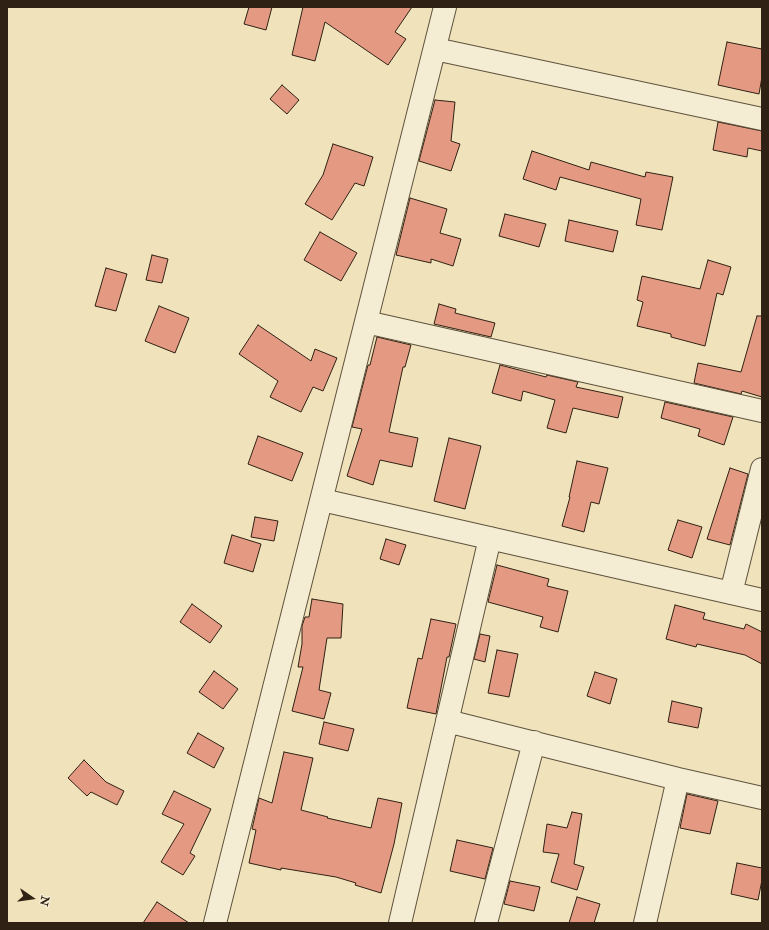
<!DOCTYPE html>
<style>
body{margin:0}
#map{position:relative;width:769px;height:930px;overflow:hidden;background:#f0e3bb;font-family:"IM FELL Double Pica",serif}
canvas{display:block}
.frame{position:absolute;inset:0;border:8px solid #2f2113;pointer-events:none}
.north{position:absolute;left:12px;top:878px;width:40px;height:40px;-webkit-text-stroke:3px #f5edd3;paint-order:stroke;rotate:103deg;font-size:11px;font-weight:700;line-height:16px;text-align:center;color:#2f2113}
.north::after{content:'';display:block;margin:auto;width:14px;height:18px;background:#2f2113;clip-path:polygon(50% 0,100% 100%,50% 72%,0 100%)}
</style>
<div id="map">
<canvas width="769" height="930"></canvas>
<div class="frame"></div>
<div class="north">N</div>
</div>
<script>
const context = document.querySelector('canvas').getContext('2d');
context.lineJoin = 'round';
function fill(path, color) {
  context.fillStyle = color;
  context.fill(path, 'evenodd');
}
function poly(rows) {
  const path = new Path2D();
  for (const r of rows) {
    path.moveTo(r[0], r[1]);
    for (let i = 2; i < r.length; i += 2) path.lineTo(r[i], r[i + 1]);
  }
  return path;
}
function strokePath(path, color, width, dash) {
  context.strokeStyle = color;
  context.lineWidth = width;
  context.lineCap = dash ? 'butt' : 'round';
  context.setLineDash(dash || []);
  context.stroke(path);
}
const building = poly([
 [249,7,272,7,266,30,244,24,249,7],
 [303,7,412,7,395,32,406,39,388,65,325,22,315,61,292,55,303,7],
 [727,42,762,49,762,77,759,94,718,85,727,42],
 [282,85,299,100,287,114,270,99,282,85],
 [435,100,455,102,451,141,460,144,451,171,419,161,435,100],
 [718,122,762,131,762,151,748,148,747,157,713,150,718,122],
 [333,144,373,157,364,186,355,183,332,220,305,204,323,175,333,144],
 [532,151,589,170,591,162,645,177,646,172,673,177,662,230,636,225,641,199,560,177,556,190,523,179,532,151],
 [410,198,447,209,440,233,461,239,453,266,431,259,431,263,396,255,410,198],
 [505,214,546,224,539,247,499,236,505,214],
 [569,220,618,231,613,252,565,241,569,220],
 [320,232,357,253,341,281,304,260,320,232],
 [152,255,168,259,162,283,146,280,152,255],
 [708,260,731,267,723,295,717,293,705,346,671,337,671,334,637,326,643,302,637,300,642,276,700,289,708,260],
 [106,268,127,274,116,311,95,306,106,268],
 [439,304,456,309,455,313,495,323,491,337,434,324,439,304],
 [159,306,189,318,175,353,145,341,159,306],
 [757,316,762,316,762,397,742,391,741,394,694,383,698,363,741,372,757,316],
 [258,325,311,361,315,349,337,358,323,391,313,387,301,412,270,397,278,381,239,354,258,325],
 [377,337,411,345,405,367,403,367,389,432,418,438,412,467,380,460,373,485,347,476,362,429,352,427,368,365,370,365,377,337],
 [500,365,546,377,547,375,578,382,576,387,623,397,618,418,573,408,566,433,547,428,555,400,523,391,521,401,492,393,500,365],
 [665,402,733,417,724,445,698,436,700,429,661,418,665,402],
 [258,436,303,453,292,481,248,464,258,436],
 [449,438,481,446,465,509,434,501,449,438],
 [577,461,608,468,599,504,591,502,584,532,562,526,570,497,569,497,577,461],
 [730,468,748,474,730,545,707,539,730,468],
 [255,517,278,521,274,541,251,537,255,517],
 [678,520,702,527,692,558,668,550,678,520],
 [232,535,261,544,253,572,224,563,232,535],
 [386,539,406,545,399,565,380,559,386,539],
 [497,565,549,579,547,586,568,591,558,632,540,627,543,617,488,602,497,565],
 [312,599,343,604,341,638,327,638,319,690,331,693,324,719,292,711,303,667,298,667,302,644,302,626,305,617,309,617,312,599],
 [192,604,222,626,210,643,180,622,192,604],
 [675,605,705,613,703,619,744,629,746,624,762,632,762,664,745,655,697,644,696,647,666,639,675,605],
 [431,619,456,624,449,657,447,657,436,714,407,708,418,658,422,659,431,619],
 [480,634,490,636,485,662,474,659,480,634],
 [497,650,518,654,509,697,488,693,497,650],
 [214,671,238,689,223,709,199,692,214,671],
 [595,672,617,679,610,704,587,696,595,672],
 [672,701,702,708,698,728,668,722,672,701],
 [324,722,354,729,348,751,319,744,324,722],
 [198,733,224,748,214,768,187,753,198,733],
 [284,752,313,758,301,810,328,817,327,818,371,828,378,798,402,803,394,844,381,893,355,885,356,883,336,877,281,868,281,870,249,863,256,830,252,829,259,798,272,803,284,752],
 [84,760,106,782,124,791,117,805,91,792,87,796,68,778,84,760],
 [174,791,211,809,190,853,195,856,183,875,161,862,184,824,162,814,174,791],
 [687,794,718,801,710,834,680,828,687,794],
 [572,812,582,814,574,864,584,867,577,890,551,882,559,854,543,852,547,824,567,828,572,812],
 [457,840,493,848,485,879,450,871,457,840],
 [737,863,762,868,762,880,758,900,731,894,737,863],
 [510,881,540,887,534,911,504,904,510,881],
 [577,897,600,904,594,923,569,923,577,897],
 [157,902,189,923,143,923,157,902]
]);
fill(building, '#e39982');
strokePath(building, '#2f2113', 1);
const minor = poly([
 [435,49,762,119],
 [366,322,762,411],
 [322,500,762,600],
 [731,593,762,469],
 [447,721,678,779,762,798],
 [215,923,445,7],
 [400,923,490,538],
 [486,923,534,742],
 [645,923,678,779]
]);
strokePath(minor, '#5f523d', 24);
strokePath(minor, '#f5edd3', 22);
</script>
